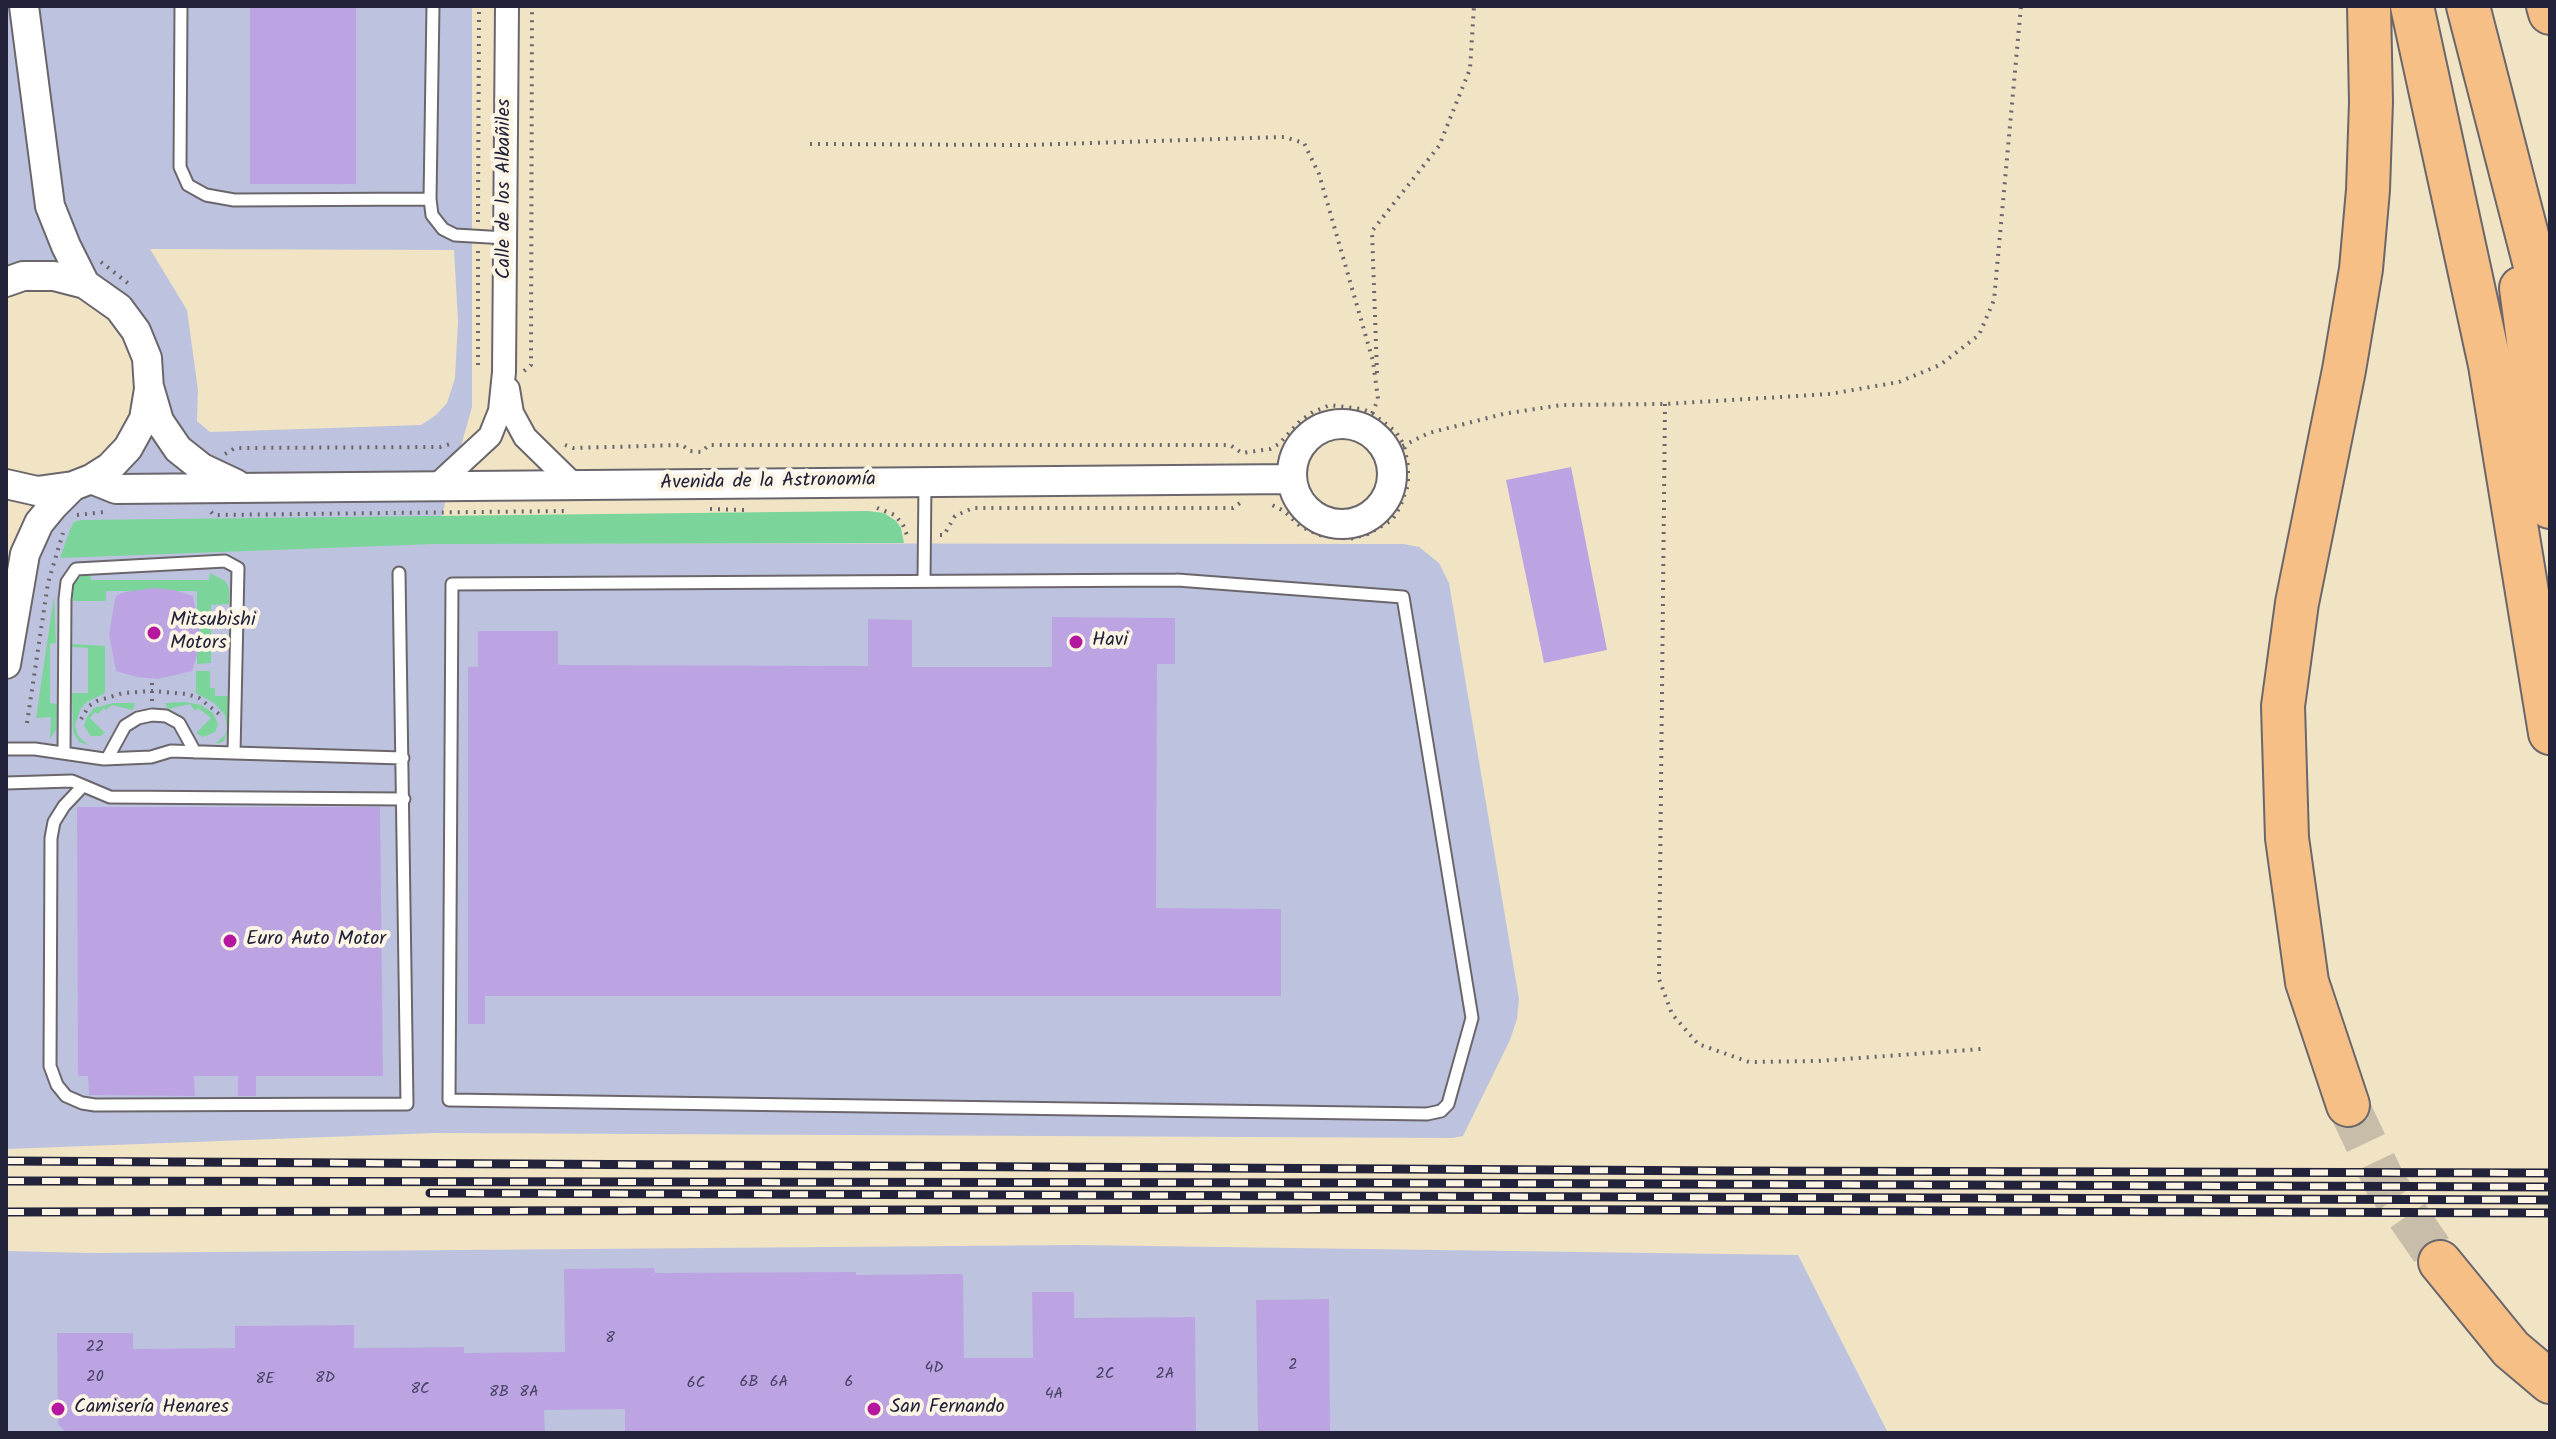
<!DOCTYPE html>
<meta charset="utf-8">
<style>
body{margin:0}
#map{position:relative;width:2556px;height:1439px;overflow:hidden;background:#f0e4c5;font-family:Kalam,sans-serif}
canvas{display:block}
.frame{position:absolute;inset:0;border:8px solid #22223b;pointer-events:none}
</style>
<div id="map">
<canvas width="2556" height="1439"></canvas>
<div class="frame"></div>
</div>
<script>
const context = document.querySelector('canvas').getContext('2d');
context.lineJoin = 'round';
function fill(path, color) {
  context.fillStyle = color;
  context.fill(path, 'evenodd');
}
function poly(rows) {
  const path = new Path2D();
  for (const r of rows) {
    if (r.length === 3) {
      path.moveTo(r[0] + r[2], r[1]);
      path.arc(r[0], r[1], r[2], 0, 2 * Math.PI);
      continue;
    }
    path.moveTo(r[0], r[1]);
    for (let i = 2; i < r.length; i += 2) path.lineTo(r[i], r[i + 1]);
  }
  return path;
}
function strokePath(path, color, width, dash) {
  context.strokeStyle = color;
  context.lineWidth = width;
  context.lineCap = dash ? 'butt' : 'round';
  context.setLineDash(dash || []);
  context.stroke(path);
}
function label(font, color, halo, rows, align = 'center') {
  context.font = font + ' Kalam,sans-serif';
  context.lineWidth = 8;
  context.setLineDash([]);
  context.textBaseline = 'middle';
  context.strokeStyle = halo;
  context.fillStyle = color;
  for (const [text, x, y, turn = 0] of rows) {
    context.save();
    context.translate(x, y);
    context.rotate((+turn || 0) * Math.PI / 180);
    context.textAlign = isNaN(turn) ? turn : align;
    if (halo) context.strokeText(text, 0, 0);
    context.fillText(text, 0, 0);
    context.restore();
  }
}
fill(poly([
 [6,6,472,6,472,407,434,543,1367,544,1404,544,1419,547,1439,563,1449,583,1519,999,1517,1019,1510,1040,1463,1136,1452,1138,435,1133,6,1149,6,666,25,554,128,448,147,358,85,284,6,282],
 [150,249,454,250,458,321,455,378,447,403,436,415,421,425,210,432,197,421,198,390,187,310],
 [1077,1245,1798,1255,1888,1433,6,1433,6,1251,91,1253]
]), '#bdc3de');
fill(poly([
 [868,511,884,513,896,521,901,528,904,543,434,544,60,558,70,530,74,522,81,520],
 [90,573,91,580,209,580,210,573,225,581,229,588,229,604,211,605,211,663,197,664,197,591,106,591,106,601,73,601,73,585,77,578],
 [54,596,56,643,50,644,50,703,57,704,56,730,50,739,51,717,36,718],
 [72,644,105,646,105,693,87,702,81,708,75,725,78,736,88,745,79,742,73,732,72,693,88,693,88,648,72,647],
 [196,671,210,671,210,688,215,688,215,696,229,696,229,727,224,741,219,743,215,744,225,735,227,729,225,715,214,703,196,693],
 [185,702,201,705,213,713,218,724,215,732,203,737,196,733,211,718,198,708,195,711,190,704,168,709,165,703],
 [113,703,135,703,133,710,112,705,106,710,104,708,98,714,95,712,90,718,105,733,100,736,91,736,84,726,87,717,94,708]
]), '#7bd49a');
fill(poly([
 [250,6,356,6,356,184,250,184],
 [1571,467,1607,650,1544,663,1506,480],
 [154,588,174,590,193,596,200,633,198,652,192,671,158,679,137,677,116,671,109,634,115,599,117,595,125,592],
 [1052,617,1175,618,1175,664,1157,664,1156,908,1281,909,1281,996,485,996,485,1024,468,1024,468,667,478,667,478,631,558,631,558,665,868,666,868,619,912,620,912,667,1052,667],
 [77,807,380,807,383,1076,256,1076,256,1096,238,1096,238,1076,194,1076,195,1096,89,1095,88,1076,78,1076],
 [654,1268,655,1273,856,1272,856,1275,963,1274,964,1358,1033,1358,1032,1292,1074,1292,1074,1318,1195,1317,1196,1433,625,1433,625,1409,544,1410,545,1433,67,1433,58,1424,57,1333,133,1333,133,1349,235,1348,235,1326,354,1325,354,1348,464,1347,464,1353,565,1352,564,1269],
 [1329,1299,1330,1433,1258,1433,1256,1300]
]), '#bca4e3');
strokePath(poly([
 [2348,1105,2385,1183,2440,1262]
]), '#c7bda9', 42, [42, 21]);
const service = poly([
 [181,6,180,167,188,185,206,195,234,200,430,199],
 [433,6,430,199,432,215,443,229,455,235,506,238],
 [1177,580,1403,597,1472,1018,1448,1104,1441,1111,1427,1114,449,1100,452,584,1177,580],
 [924,581,925,482],
 [6,749,35,749,104,759,151,757,171,751,234,753,238,568,225,561,76,569,67,582,65,599,64,752],
 [234,753,403,758],
 [107,759,125,726,138,718,152,715,166,716,179,723,195,752],
 [6,783,72,781,110,797,404,799],
 [82,787,64,806,54,822,51,838,50,1066,57,1085,66,1096,82,1103,95,1105,407,1104,399,573]
]);
const minor = poly([
 [508,389,512,413,525,437,574,485],
 [436,486,490,436,500,411,504,372,507,6]
]);
const tertiary = poly([
 [24,6,50,206,66,246,85,284],
 [6,282,23,276,54,276,85,284,119,308,136,331,147,358,149,389,144,419,128,448,110,467,91,479,73,486,37,491,6,484],
 [150,390,159,421,178,449,202,468,236,484],
 [1342,474,50],
 [91,479,116,489,1292,479],
 [6,664,25,554,39,523,53,506,73,486]
]);
const motorway = poly([
 [2412,6,2490,365,2550,733],
 [2468,6,2550,324],
 [2548,6,2550,13],
 [2521,288,2550,507],
 [2348,1105,2307,982,2287,838,2283,706,2297,603,2344,370,2361,269,2368,190,2371,102,2369,6],
 [2440,1262,2511,1349,2550,1382]
]);
strokePath(service, '#6a666b', 15);
strokePath(minor, '#6a666b', 26);
strokePath(tertiary, '#6a666b', 32);
strokePath(motorway, '#6a666b', 46);
strokePath(poly([
 [810,144,1026,145,1284,137,1304,143,1319,174,1373,361,1378,399,1366,429],
 [478,222,479,6],
 [478,251,478,365,483,367],
 [101,262,129,284],
 [524,371,531,365,532,6],
 [1377,373,1372,231,1439,146,1470,69,1474,6],
 [1665,404,1659,979,1672,1014,1698,1044,1749,1062,1818,1061,1982,1049],
 [565,445,573,448,682,445,690,451,701,452,709,445,1230,445,1242,453,1270,449,1279,444,1300,421,1313,412,1330,405,1362,409,1372,413,1396,432,1404,445,1408,466,1408,485,1400,507,1392,520,1368,534,1350,539,1319,535,1300,526,1284,511,1272,505],
 [1388,453,1429,433,1503,414,1561,405,1665,404,1830,394,1899,382,1940,365,1979,335,1994,300,2021,6],
 [225,454,235,448,440,447,450,444],
 [877,508,895,515,903,525,907,535,911,535],
 [710,509,744,510],
 [211,512,214,515,566,511],
 [77,515,104,512],
 [940,535,944,535,955,516,973,508,1233,508,1240,503],
 [152,701,152,679],
 [81,719,89,706,97,701,123,693,152,691,187,694,199,698,219,714],
 [27,723,48,583,63,533]
]), '#6a666b', 4, [2, 6]);
strokePath(service, '#fff', 11);
strokePath(minor, '#fff', 22);
strokePath(tertiary, '#fff', 28);
strokePath(motorway, '#f5bf86', 42);
const rail = poly([
 [6,1161,1735,1171,2550,1173],
 [6,1181,1367,1183,2550,1187],
 [430,1193,2550,1200],
 [6,1212,1367,1209,2550,1213]
]);
strokePath(rail, '#22223b', 9);
strokePath(rail, '#fcf5e5', 6, [18]);
for (const [x, y, r, color] of [
 [154,633,8,"#b5179e"],
 [1076,642,8,"#b5179e"],
 [230,941,8,"#b5179e"],
 [58,1409,8,"#b5179e"],
 [874,1409,8,"#b5179e"]
]) {
  const dot = new Path2D();
  dot.arc(x, y, r, 0, 2 * Math.PI);
  context.fillStyle = color;
  context.fill(dot);
  strokePath(dot, '#fcf5e5', 3);
}
label('16px', '#484265', null, [
 ["8",610,1339],
 ["22",95,1348],
 ["2",1293,1366],
 ["4D",934,1369],
 ["2C",1105,1375],
 ["2A",1165,1375],
 ["20",95,1378],
 ["8D",325,1379],
 ["8E",265,1380],
 ["6B",749,1383],
 ["6A",779,1383],
 ["6",849,1383],
 ["6C",696,1384],
 ["8C",420,1390],
 ["8B",499,1393],
 ["8A",529,1393],
 ["4A",1054,1395]
]);
label('20px', '#22223b', '#fcf5e5', [
 ["Calle de los Albañiles",506,189,-90],
 ["Avenida de la Astronomía",768,483,-1]
]);
label('20px', '#22223b', '#fcf5e5', [
 ["Mitsubishi",170,622],
 ["Motors",170,645],
 ["Havi",1092,642],
 ["Euro Auto Motor",246,941],
 ["Camisería Henares",74,1409],
 ["San Fernando",890,1409]
], 'left');
</script>
